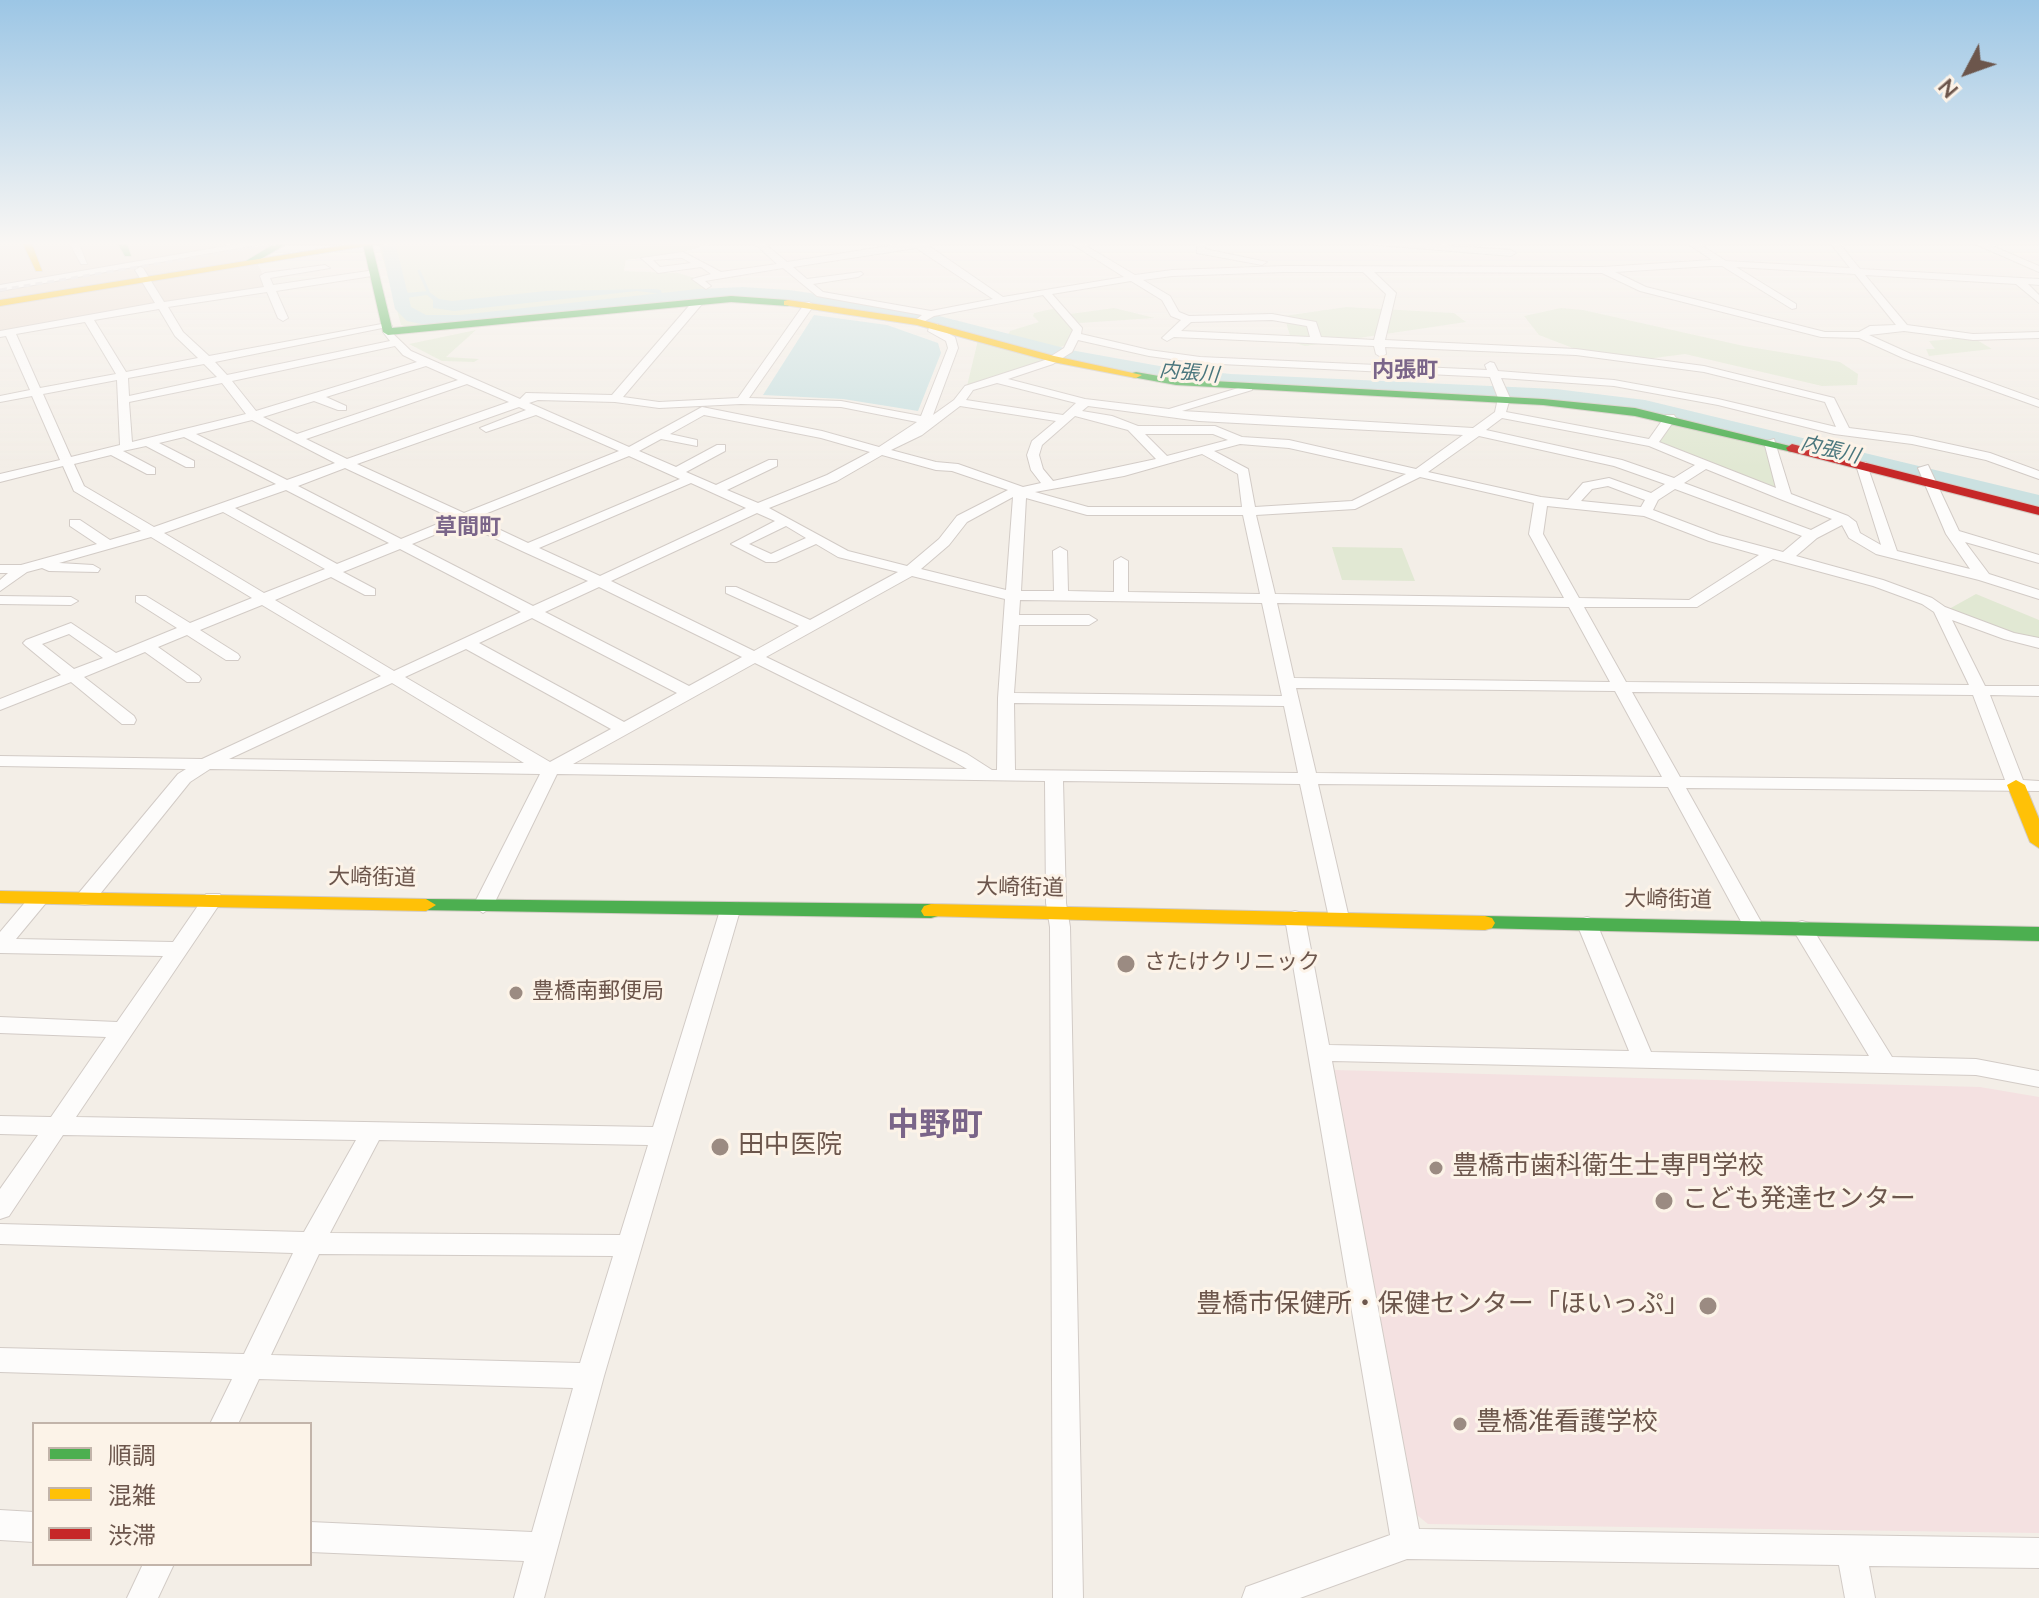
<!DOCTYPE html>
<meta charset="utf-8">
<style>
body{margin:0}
#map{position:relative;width:2039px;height:1598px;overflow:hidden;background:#f3eee7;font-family:"Nunito Sans","Noto Sans JP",sans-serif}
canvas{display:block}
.legend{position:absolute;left:32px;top:1422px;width:280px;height:144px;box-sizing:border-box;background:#fcf3e8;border:2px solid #c2b4aa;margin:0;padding:10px 14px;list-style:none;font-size:24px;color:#6c564c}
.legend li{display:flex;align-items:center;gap:16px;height:40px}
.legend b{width:40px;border:2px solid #c2b4aa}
.north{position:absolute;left:1927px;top:32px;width:80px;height:80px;-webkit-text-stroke:6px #fcf3e8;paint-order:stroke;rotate:229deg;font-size:22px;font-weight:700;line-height:32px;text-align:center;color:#6c564c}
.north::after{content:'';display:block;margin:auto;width:28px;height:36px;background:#6c564c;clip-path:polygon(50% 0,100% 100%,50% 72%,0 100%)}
</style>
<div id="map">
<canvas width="2039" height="1598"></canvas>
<ul class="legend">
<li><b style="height:10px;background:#4caf50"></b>順調</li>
<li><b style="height:10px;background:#ffc107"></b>混雑</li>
<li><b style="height:10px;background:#c62828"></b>渋滞</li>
</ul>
<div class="north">N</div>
</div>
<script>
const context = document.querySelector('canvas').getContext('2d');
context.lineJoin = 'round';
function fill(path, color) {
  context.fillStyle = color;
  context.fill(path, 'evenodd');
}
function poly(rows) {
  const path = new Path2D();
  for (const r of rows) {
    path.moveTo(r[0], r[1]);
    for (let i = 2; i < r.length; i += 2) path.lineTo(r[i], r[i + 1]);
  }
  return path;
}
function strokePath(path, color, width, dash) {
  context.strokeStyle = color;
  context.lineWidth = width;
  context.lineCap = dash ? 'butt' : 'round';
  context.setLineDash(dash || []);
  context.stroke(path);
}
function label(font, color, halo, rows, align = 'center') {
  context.font = font + ' "Nunito Sans","Noto Sans JP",sans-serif';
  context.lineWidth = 6;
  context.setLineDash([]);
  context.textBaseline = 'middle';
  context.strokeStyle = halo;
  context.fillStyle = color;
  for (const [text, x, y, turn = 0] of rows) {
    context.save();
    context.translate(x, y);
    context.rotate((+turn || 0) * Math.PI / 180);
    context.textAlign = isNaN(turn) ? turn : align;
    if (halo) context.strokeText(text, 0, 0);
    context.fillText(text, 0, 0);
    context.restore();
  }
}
fill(poly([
 [0,244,227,244,232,249,282,244,258,265,270,288,0,334]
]), '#ece0d5');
fill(poly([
 [1334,1070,1980,1087,2039,1097,2039,1533,1428,1524,1417,1515]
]), '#f4e1e1');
fill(poly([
 [710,244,673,255,626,260,624,271,678,273,695,278,709,291,647,300,647,304,406,327,401,325,379,245],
 [1346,307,1454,313,1466,322,1305,346,1292,342,1284,316],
 [1056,308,1074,331,1068,344,1056,349,1007,336,1010,331,1039,322,1033,316,1034,313],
 [1114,308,1155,318,1079,323,1070,314],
 [1561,308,1583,310,1744,346,1840,362,1858,374,1857,385,1822,386,1685,354,1624,362,1596,357,1539,335,1524,316],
 [476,330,446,357,479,359,474,362,442,361,409,344],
 [1950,337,1977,340,1992,349,1929,356,1926,349,1935,349,1929,341,1953,339],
 [978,340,1046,361,967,386],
 [1670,424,1763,443,1778,489,1659,444],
 [1332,547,1402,548,1415,581,1342,580],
 [1976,594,2039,620,2039,641,2011,635,1949,609]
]), '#e1e8d3');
fill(poly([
 [654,289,661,290,662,294,637,291,454,311,433,308,433,300,427,295,406,298,406,293,428,291,439,299,452,301,546,291],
 [814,315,887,325,938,343,941,353,918,411,843,399,763,395]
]), '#cbe1e1');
strokePath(poly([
 [419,271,428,291]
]), '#cbe1e1', 3);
fill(poly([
 [381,244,396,246,411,307,426,315,460,315,698,289,743,287,789,290,900,306,1076,351,1165,367,1231,374,1556,389,1645,400,2039,495,2039,509,1645,412,1556,401,1231,386,1165,379,1075,361,899,316,789,300,743,297,698,299,460,325,426,325,407,321,395,309,381,244]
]), '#cbe1e1');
const street = poly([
 [70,244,79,244,87,264,81,264,70,244],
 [238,244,261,244,0,291,0,285,238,244],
 [755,244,765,244,787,262,901,244,926,244,1003,297,1124,277,1072,244,1083,244,1135,275,1172,270,1284,266,1602,267,1712,260,1688,244,1699,244,1726,261,1850,268,1831,244,1840,244,1860,269,2039,279,2039,285,2028,284,2039,295,2039,303,2016,284,1865,275,1907,325,1973,334,2039,332,2039,338,1973,340,1904,331,1869,335,1911,354,2039,400,2039,407,1903,358,1859,338,1821,337,1640,291,1602,273,1374,272,1396,293,1385,340,1576,349,1704,366,1834,398,1849,428,1912,436,1990,453,2039,471,2039,479,1986,460,1912,444,1834,434,1718,405,1614,386,1501,378,1510,398,1506,412,1649,439,1666,415,1674,415,1676,418,1659,442,1776,488,1764,442,1774,439,1791,494,1848,516,1856,522,1860,533,1881,545,1856,465,1866,462,1897,551,1970,569,1946,534,1918,468,1928,465,1959,531,2039,555,2039,563,1965,542,1989,574,2039,590,2039,599,1979,580,1876,554,1849,538,1842,525,1817,538,1796,556,1883,580,1932,598,1945,607,2014,633,2039,638,2039,648,2004,639,1952,620,1985,686,2039,686,2039,696,1990,695,2023,780,2039,781,2039,791,1686,788,1764,927,1761,932,1754,934,1747,932,1744,927,1668,787,1318,784,1349,918,1346,923,1339,925,1332,923,1329,918,1300,784,1063,781,1066,903,1070,927,1083,1598,1053,1598,1050,927,1046,903,1045,781,557,774,493,906,483,913,473,906,540,774,210,769,190,782,92,904,85,905,78,904,75,899,78,894,178,774,186,769,0,766,0,756,202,759,381,676,262,605,200,630,238,654,240,657,238,660,226,660,187,635,158,647,199,676,201,679,199,682,187,682,145,652,84,677,134,716,136,720,134,724,122,724,71,682,0,710,0,699,61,675,26,646,23,643,26,640,71,623,116,653,177,628,136,602,136,596,146,596,190,623,252,598,151,537,59,563,93,565,100,569,98,572,49,571,42,568,27,572,0,591,0,580,8,573,0,573,0,565,21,565,97,544,70,526,70,520,80,520,110,540,141,531,74,491,63,466,0,482,0,474,60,460,32,396,0,402,0,396,30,390,6,336,0,337,0,331,155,303,135,270,140,267,143,268,164,302,264,287,260,276,265,273,325,265,330,268,270,278,273,285,375,270,378,271,378,275,276,291,288,318,283,321,278,318,267,292,168,307,183,332,209,356,387,323,392,326,215,362,227,375,390,341,383,332,388,329,411,351,520,399,526,393,612,395,694,300,702,300,702,304,623,397,659,402,738,398,805,303,809,302,814,305,749,398,841,401,921,416,948,348,946,341,928,331,930,324,938,324,938,328,955,337,958,348,933,415,954,400,965,386,1045,360,1064,348,1073,330,1043,295,934,316,918,325,913,322,922,315,817,296,783,268,705,281,711,286,706,289,692,279,711,274,701,267,658,273,641,258,683,252,721,272,777,264,755,244],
 [916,248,993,299,931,311,823,292,813,284,858,277,863,274,861,272,807,279,793,267,916,248],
 [682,258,691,263,660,267,653,260,682,258],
 [1711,266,1722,266,1792,309,1796,308,1796,304,1736,267,1855,274,1896,325,1870,326,1859,332,1825,332,1646,287,1615,272,1711,266],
 [1284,272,1363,272,1386,294,1374,340,1321,337,1316,322,1272,314,1189,316,1179,312,1170,296,1143,280,1172,276,1284,272],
 [1131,281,1162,300,1171,316,1181,320,1162,338,1167,341,1174,337,1374,346,1376,354,1381,357,1386,354,1385,347,1576,355,1704,372,1825,402,1836,427,1718,399,1614,380,1498,371,1494,363,1490,362,1485,365,1487,370,1200,357,1149,350,1081,334,1082,328,1052,294,1131,281],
 [159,309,175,336,198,358,126,372,94,320,159,309],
 [1272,320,1307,326,1310,337,1181,331,1191,322,1272,320],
 [85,322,116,374,40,388,16,334,85,322],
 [1078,340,1149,356,1200,363,1490,377,1498,398,1495,412,1473,428,1182,411,1252,390,1252,386,1248,385,1169,409,1085,399,1008,379,1053,364,1072,352,1078,340],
 [395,346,403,355,417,362,256,411,232,381,395,346],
 [204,364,217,377,129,396,128,378,204,364],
 [426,366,458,380,297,434,263,417,314,401,338,410,346,410,346,406,326,397,426,366],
 [117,380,120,445,71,457,43,394,117,380],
 [222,383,246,414,132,442,129,402,222,383],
 [997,383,1076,403,1063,415,966,400,973,390,997,383],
 [467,384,509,402,347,459,306,439,467,384],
 [538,400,615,402,659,408,741,404,841,407,917,422,879,447,822,431,702,407,629,447,529,403,538,400],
 [960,406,1056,421,1032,441,1027,455,1031,470,1041,483,1023,487,958,464,936,462,891,450,922,435,960,406],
 [1088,406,1199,421,1463,435,1416,469,1289,440,1242,437,1215,426,1138,426,1112,416,1082,411,1088,406],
 [519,407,526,410,480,428,486,432,536,415,619,451,464,513,357,464,519,407],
 [704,415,821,438,870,452,827,475,758,503,727,490,777,466,777,460,769,460,716,485,686,472,725,451,725,445,717,445,676,467,639,451,661,439,697,446,697,440,670,434,704,415],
 [1075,416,1128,430,1156,459,1053,481,1043,469,1039,455,1042,445,1075,416],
 [1502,418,1649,446,1695,465,1674,478,1622,460,1486,430,1502,418],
 [252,420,335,463,287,480,196,434,252,420],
 [1145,434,1213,434,1228,440,1167,456,1145,434],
 [1479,436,1614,466,1665,484,1651,493,1609,478,1583,483,1568,500,1541,497,1428,472,1479,436],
 [184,437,276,484,154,527,84,486,74,464,111,455,147,474,155,474,155,468,123,451,146,446,186,467,194,467,194,461,159,443,184,437],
 [1240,444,1289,448,1406,474,1352,501,1255,507,1248,469,1214,451,1240,444],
 [1202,454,1238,474,1242,507,1088,507,1035,492,1124,476,1202,454],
 [882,455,936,470,952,471,1008,490,957,516,939,539,907,566,848,551,769,508,837,481,882,455],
 [629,456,680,479,528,543,475,518,629,456],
 [345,468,452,518,401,539,298,486,345,468],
 [1706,469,1780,499,1832,519,1811,530,1684,483,1706,469],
 [1420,477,1534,503,1529,534,1564,598,1275,594,1256,515,1355,509,1420,477],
 [691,483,746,508,600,576,539,548,691,483],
 [1608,486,1645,500,1641,507,1581,501,1592,489,1608,486],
 [1675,489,1802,536,1783,552,1719,535,1653,510,1658,500,1675,489],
 [286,490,389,543,337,564,235,508,286,490],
 [1013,497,1006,590,921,569,949,545,967,522,1013,497],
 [1026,498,1087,515,1243,515,1260,594,1128,592,1128,561,1121,557,1114,561,1114,592,1068,591,1067,551,1060,547,1053,551,1054,591,1021,591,1026,498],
 [1547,506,1644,516,1709,541,1759,555,1689,600,1579,598,1543,534,1547,506],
 [223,512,325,569,264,593,164,533,223,512],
 [757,513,775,521,731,544,766,562,776,562,816,544,838,557,898,572,810,620,736,587,726,587,726,593,799,626,754,651,611,581,757,513],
 [463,523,522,551,588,581,533,606,412,544,463,523],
 [786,526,806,538,771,554,749,544,786,526],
 [400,549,521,612,394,671,275,600,331,577,365,595,375,595,375,589,343,572,400,549],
 [1773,559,1873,586,1922,604,1934,612,1969,685,1626,682,1584,607,1697,607,1773,559],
 [912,576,1005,599,998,698,997,770,992,770,967,754,766,657,912,576],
 [599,587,742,657,689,686,545,612,599,587],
 [1020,600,1262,603,1282,696,1014,693,1019,625,1089,625,1097,620,1089,615,1019,615,1020,600],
 [1277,603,1569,607,1610,682,1294,678,1277,603],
 [532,618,677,693,624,722,479,643,532,618],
 [69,634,103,658,74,669,42,644,69,634],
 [466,649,611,729,550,762,405,677,466,649],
 [755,663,955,762,967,769,573,764,755,663],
 [392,683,524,763,229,759,392,683],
 [1296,688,1615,691,1662,777,1316,773,1296,688],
 [1632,692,1973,695,2005,780,1680,777,1632,692],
 [1014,703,1284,706,1298,773,1015,770,1014,703],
 [1197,244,1206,244,1205,249,1267,262,1262,265,1197,253,1197,244],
 [1367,244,1421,244,1511,250,1516,253,1511,256,1367,244],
 [1975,244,1988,244,2039,266,2039,272,1975,244],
 [0,596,71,597,78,601,71,605,0,604,0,596],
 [40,892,50,898,16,939,173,942,206,894,220,894,223,899,76,1117,653,1127,721,907,724,902,738,902,741,907,604,1376,544,1598,514,1598,524,1561,310,1552,310,1522,532,1532,573,1388,259,1379,238,1424,210,1424,232,1379,0,1372,0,1348,244,1354,293,1253,0,1244,0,1224,304,1232,356,1140,63,1135,9,1216,0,1219,0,1189,38,1135,0,1134,0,1116,51,1117,106,1037,0,1033,0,1017,117,1022,163,956,0,953,0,932,33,893,40,892],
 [379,1140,648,1145,620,1235,330,1233,379,1140],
 [319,1254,613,1256,580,1363,271,1355,319,1254],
 [1295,911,1302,913,1305,918,1329,1045,1629,1051,1577,924,1580,919,1587,917,1594,919,1597,924,1651,1052,1869,1056,1792,928,1795,923,1802,921,1809,923,1892,1057,1976,1059,2039,1071,2039,1087,1976,1075,1332,1061,1419,1529,2039,1538,2039,1568,1869,1566,1875,1598,1845,1598,1839,1565,1407,1559,1300,1598,1242,1598,1246,1587,1390,1535,1285,918,1288,913,1295,911],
 [0,1510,34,1512,34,1542,0,1540,0,1510],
 [143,1564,174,1564,158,1598,127,1598,143,1564]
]);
const fast = poly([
 [118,244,127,244,131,256,125,256,118,244],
 [274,244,286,244,254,263,246,261,274,244],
 [363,244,372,245,392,328,731,296,788,300,793,303,788,306,731,302,388,335,383,332,363,244],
 [1136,372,1176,379,1543,399,1635,408,1798,448,1792,452,1635,416,1543,405,1176,385,1132,377,1132,373,1136,372],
 [426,899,931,904,938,906,941,911,938,916,931,918,419,910,416,905,419,900,426,899],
 [1485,916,2039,927,2039,941,1478,928,1475,923,1478,918,1485,916]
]);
const slow = poly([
 [23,244,32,244,42,271,36,271,23,244],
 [353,244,377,244,0,306,0,300,353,244],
 [788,300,918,319,1054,356,1142,375,1136,378,1053,362,917,325,784,305,784,301,788,300],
 [2016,780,2025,785,2039,819,2039,848,2030,842,2007,785,2016,780],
 [0,891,426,899,436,905,426,911,0,903,0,891],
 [931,904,1485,916,1492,918,1495,923,1492,928,1485,930,924,916,921,911,924,906,931,904]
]);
const jam = poly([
 [1792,444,2039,507,2039,515,1788,451,1786,448,1792,444]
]);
strokePath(street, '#d2cbc6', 2);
strokePath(fast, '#d2cbc4', 2);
strokePath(slow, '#d2cbc4', 2);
strokePath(jam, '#d2cbc4', 2);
fill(street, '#fdfcfb');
fill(fast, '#4caf50');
fill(slow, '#ffc107');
fill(jam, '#c62828');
strokePath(poly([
 [0,290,276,244]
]), '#e3e0e2', 3, [7, 5]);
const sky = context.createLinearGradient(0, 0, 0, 468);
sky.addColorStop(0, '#9cc6e5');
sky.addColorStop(0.52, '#faf7f4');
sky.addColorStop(1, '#faf7f400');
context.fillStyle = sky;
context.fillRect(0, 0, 2039, 468);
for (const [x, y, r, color] of [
 [1126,964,10,"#9b8b82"],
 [516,993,8,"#9b8b82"],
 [720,1147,10,"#9b8b82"],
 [1436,1168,8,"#9b8b82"],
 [1664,1201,10,"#9b8b82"],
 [1708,1306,10,"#9b8b82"],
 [1460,1424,8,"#9b8b82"]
]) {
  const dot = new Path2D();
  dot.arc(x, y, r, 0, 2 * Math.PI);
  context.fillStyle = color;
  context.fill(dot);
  strokePath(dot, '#fcf3e8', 3);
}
label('italic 20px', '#4a767d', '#fcf3e8', [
 ["内張川",1189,374,5],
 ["内張川",1830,451,14]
]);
label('bold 22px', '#7a6589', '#fcf3e8', [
 ["内張町",1405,372],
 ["草間町",468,529]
]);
label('22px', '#6c564c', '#fcf3e8', [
 ["大崎街道",372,879,1],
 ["大崎街道",1020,889,1],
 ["大崎街道",1668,901,1]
]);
label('22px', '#6c564c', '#fcf3e8', [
 ["さたけクリニック",1144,964],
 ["豊橋南郵便局",532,993]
], 'left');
label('26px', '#6c564c', '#fcf3e8', [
 ["田中医院",738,1147],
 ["豊橋市歯科衛生士専門学校",1452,1168],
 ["こども発達センター",1682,1201],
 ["豊橋市保健所・保健センター「ほいっぷ」",1690,1306,"right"],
 ["豊橋准看護学校",1476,1424]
], 'left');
label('bold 32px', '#7a6589', '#fcf3e8', [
 ["中野町",935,1127]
]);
</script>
